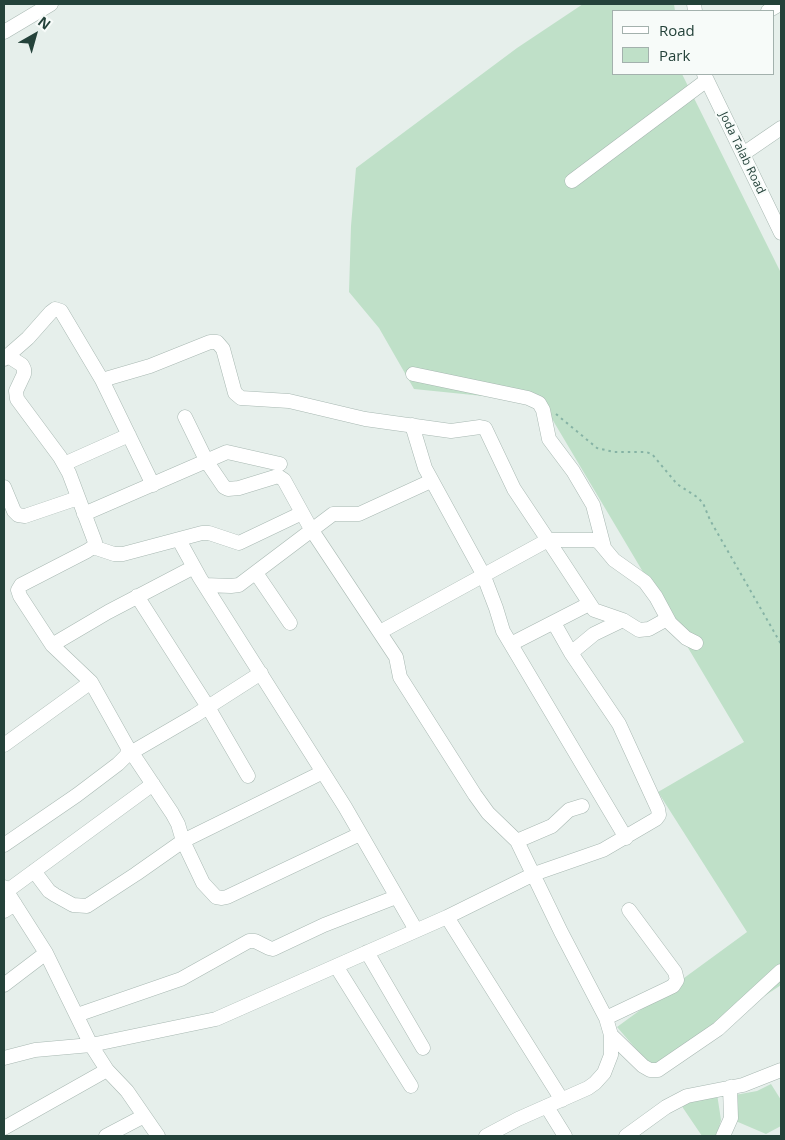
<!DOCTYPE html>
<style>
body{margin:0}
#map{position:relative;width:785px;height:1140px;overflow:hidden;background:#e6efeb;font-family:"Open Sans",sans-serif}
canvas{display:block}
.frame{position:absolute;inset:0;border:5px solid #24423a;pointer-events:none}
.legend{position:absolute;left:612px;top:10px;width:162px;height:65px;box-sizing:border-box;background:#f7fbf9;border:1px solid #a3b1ad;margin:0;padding:6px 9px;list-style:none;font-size:15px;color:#24423a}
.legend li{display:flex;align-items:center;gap:10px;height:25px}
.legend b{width:25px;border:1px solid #a3b1ad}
.north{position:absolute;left:10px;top:10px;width:50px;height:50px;-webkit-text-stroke:4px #f7fbf9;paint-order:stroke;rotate:38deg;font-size:14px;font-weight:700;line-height:20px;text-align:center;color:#24423a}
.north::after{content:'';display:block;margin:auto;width:18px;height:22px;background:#24423a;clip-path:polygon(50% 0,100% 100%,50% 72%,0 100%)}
</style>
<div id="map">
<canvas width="785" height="1140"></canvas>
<div class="frame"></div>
<ul class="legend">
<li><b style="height:6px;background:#fff"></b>Road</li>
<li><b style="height:14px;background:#bfe0c8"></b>Park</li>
</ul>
<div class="north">N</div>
</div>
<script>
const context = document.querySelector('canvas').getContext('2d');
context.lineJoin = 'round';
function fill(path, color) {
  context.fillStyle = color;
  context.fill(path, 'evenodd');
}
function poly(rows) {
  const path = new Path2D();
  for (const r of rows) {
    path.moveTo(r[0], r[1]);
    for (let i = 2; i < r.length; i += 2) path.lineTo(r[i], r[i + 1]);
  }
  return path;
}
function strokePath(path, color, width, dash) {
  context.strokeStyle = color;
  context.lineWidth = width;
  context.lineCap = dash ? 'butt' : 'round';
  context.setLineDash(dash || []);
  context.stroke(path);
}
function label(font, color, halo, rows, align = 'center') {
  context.font = font + ' "Open Sans",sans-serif';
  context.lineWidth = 4;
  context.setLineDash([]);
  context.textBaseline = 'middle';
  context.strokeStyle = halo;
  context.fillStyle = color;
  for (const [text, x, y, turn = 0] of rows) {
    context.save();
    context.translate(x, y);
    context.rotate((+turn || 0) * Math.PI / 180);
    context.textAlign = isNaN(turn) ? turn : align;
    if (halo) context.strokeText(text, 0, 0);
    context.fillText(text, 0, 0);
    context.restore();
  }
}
fill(poly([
 [583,4,674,4,675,11,614,11,614,74,682,74,781,273,781,985,654,1070,617,1027,747,932,658,792,744,742,542,402,414,389,379,328,349,292,351,226,356,168,517,48],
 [771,1084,781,1100,781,1126,766,1134,731,1119,735,1095,757,1091],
 [717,1094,721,1120,718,1131,715,1136,702,1136,681,1105]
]), '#bfe0c8');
const minor = poly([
 [694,4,695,11],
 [768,11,780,4],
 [4,32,51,4],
 [704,74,781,233],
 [743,154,781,128],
 [572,181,707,80],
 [4,359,28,338,51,312,55,309,61,311,102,380,153,485],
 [413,374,528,398,539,403,543,410,549,439,573,471,593,505,604,547],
 [102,380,150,366,210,342,217,342,223,349,235,393,241,398,289,401,365,419,451,431,480,427,485,428,514,489,548,540,594,540,599,542,614,560,645,582,656,597,670,623,686,638,696,643],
 [185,417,207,462,224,487,228,489,239,488,278,476,284,480,311,529,396,657,400,677,475,795,488,813,517,841,561,932,606,1018,611,1035,611,1055,604,1073,595,1083,588,1088,518,1119,486,1136],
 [412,425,425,468,483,574,496,608,503,631,626,838],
 [64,464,129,435],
 [4,487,14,511,18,515,25,516,78,498],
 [84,514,227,452,280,464],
 [179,540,200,578,345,807,416,930],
 [93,547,114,554,123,554,202,533,209,533,239,543,302,513],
 [256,573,290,623],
 [205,585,231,586,239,585,333,514,359,514,431,481],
 [137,596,208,707,248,776],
 [380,632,548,540,594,610,623,620,639,630,649,629,667,619],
 [511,644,589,604],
 [52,645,108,612,194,567],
 [571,653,594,634,623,620],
 [4,745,91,682],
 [132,753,172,813,178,824,183,841,203,883,216,897,222,898,227,897,360,834],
 [127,755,194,716,261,673],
 [517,841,552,826,569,810,582,806],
 [4,845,77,795,118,764,127,755,128,748,91,682,52,645,20,596,18,590,21,585,87,551,93,547,95,542,69,473,60,457,17,399,16,391,24,374,24,369,22,365,8,356],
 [34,871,49,891,55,895,73,905,87,906,136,874,183,841,323,772],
 [4,887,46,953,91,1045,35,1050,4,1058],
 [7,891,153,784],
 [4,911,15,904],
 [447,917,562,1100],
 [367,952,423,1048],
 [336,966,411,1086],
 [4,985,46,953],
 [77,1015,181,979,249,941,255,941,269,948,273,949,324,925,396,897],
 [606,1018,667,989,673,986,677,980,675,972,629,910],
 [611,1035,643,1066,650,1070,658,1070,718,1029,781,971],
 [547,1107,565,1136],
 [4,1128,107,1070],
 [106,1136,144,1116],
 [158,1136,127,1091,107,1070,91,1045,216,1019,447,917,534,874,603,850,656,819,659,815,658,809,619,724,571,653,554,623],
 [626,1136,666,1107,687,1096,743,1085,781,1070],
 [723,1136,731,1118,730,1087]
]);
strokePath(minor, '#a8b8b2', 15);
strokePath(poly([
 [556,414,597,448,614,452,646,452,652,454,677,484,697,497,703,503,710,520,781,644]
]), '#86b3a5', 2, [2.5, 4]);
strokePath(minor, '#fff', 14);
label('12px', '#24423a', '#f7fbf9', [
 ["Joda Talab Road",742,153,64]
]);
</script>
